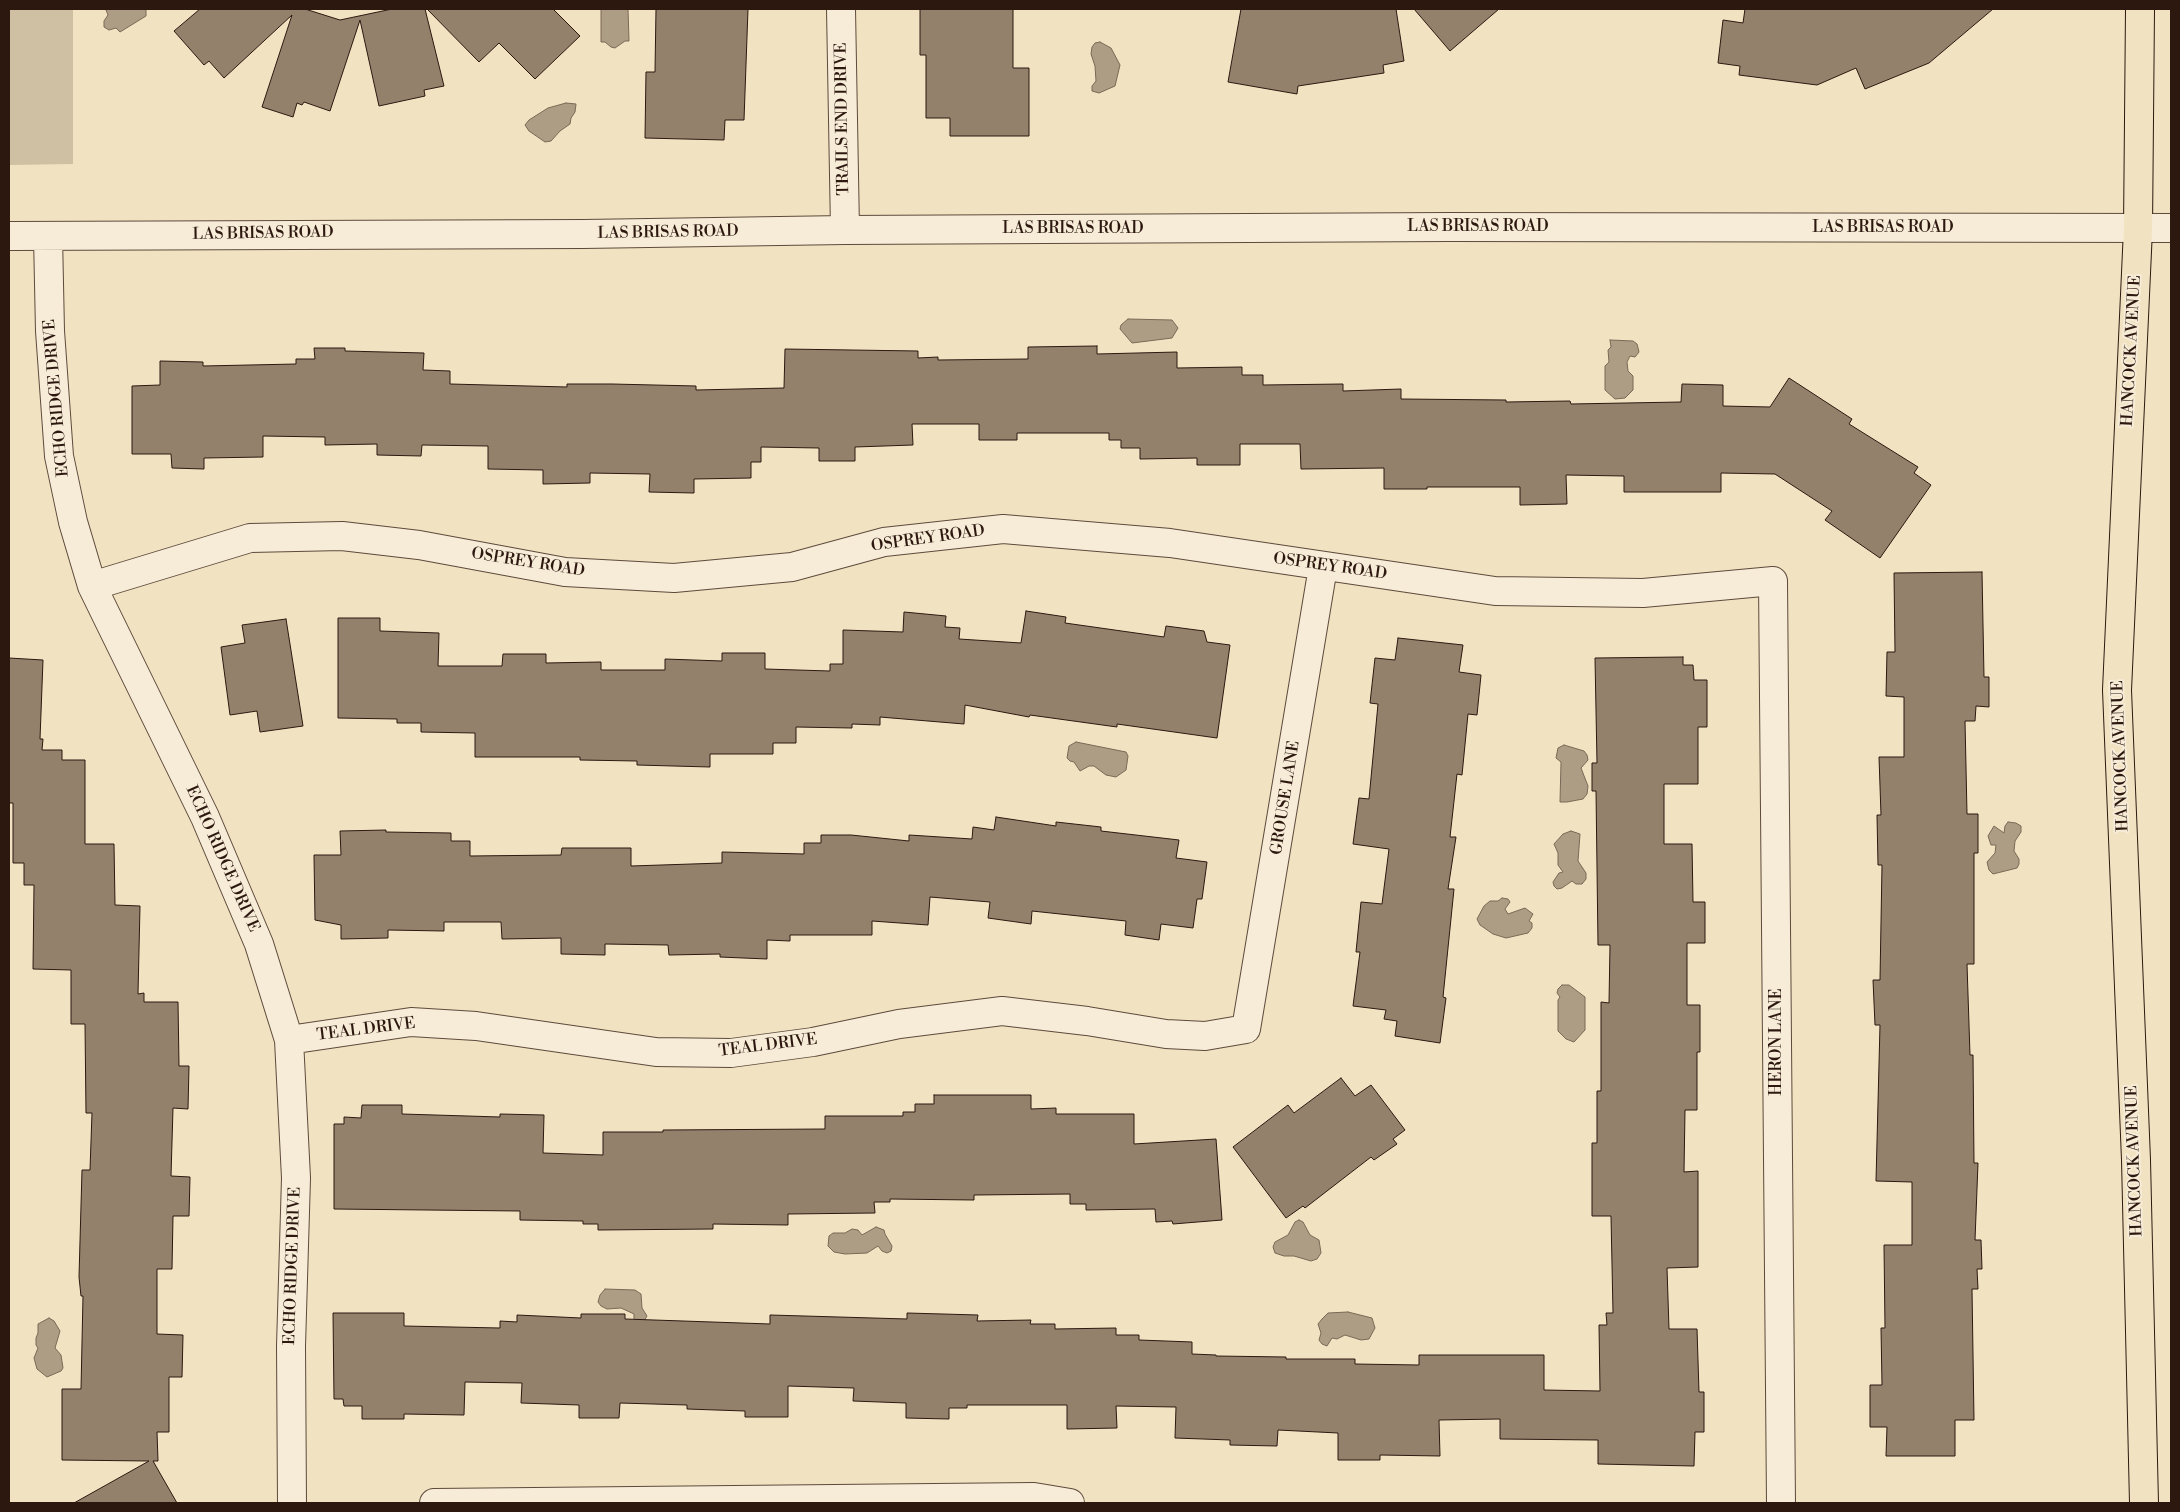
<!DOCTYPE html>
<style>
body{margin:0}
#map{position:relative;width:2180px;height:1512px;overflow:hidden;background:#f1e2c1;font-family:"Libre Bodoni",serif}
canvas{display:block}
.frame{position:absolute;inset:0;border:10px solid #2d1810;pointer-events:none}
</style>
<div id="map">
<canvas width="2180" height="1512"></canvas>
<div class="frame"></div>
</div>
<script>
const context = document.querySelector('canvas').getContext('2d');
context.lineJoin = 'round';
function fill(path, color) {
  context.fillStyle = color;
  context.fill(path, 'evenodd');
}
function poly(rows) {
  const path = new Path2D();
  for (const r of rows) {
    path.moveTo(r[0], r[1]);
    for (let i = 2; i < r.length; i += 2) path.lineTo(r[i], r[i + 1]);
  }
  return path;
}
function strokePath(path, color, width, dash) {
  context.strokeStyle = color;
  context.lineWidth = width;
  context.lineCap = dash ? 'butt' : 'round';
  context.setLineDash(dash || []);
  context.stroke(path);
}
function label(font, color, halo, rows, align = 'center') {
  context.font = font + ' "Libre Bodoni",serif';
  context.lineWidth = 4;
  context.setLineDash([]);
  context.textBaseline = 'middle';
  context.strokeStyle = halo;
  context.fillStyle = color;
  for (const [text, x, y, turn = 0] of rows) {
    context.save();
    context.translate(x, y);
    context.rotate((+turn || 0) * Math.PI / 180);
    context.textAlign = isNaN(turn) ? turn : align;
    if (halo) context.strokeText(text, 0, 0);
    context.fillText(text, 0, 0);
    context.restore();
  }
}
fill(poly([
 [9,9,73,9,73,164,9,165]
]), '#d0c0a3');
const water = poly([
 [108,9,146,9,146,16,120,32,116,28,109,30,104,27,104,21,108,15,106,10,108,9],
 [601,9,628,9,629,41,625,41,615,48,611,47,605,42,601,42,601,9],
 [1100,42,1111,48,1120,65,1115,86,1099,93,1092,91,1092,86,1096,81,1095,66,1091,54,1092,47,1095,43,1100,42],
 [566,103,576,104,575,112,571,118,570,124,560,131,551,141,545,142,529,131,525,125,529,120,548,108,566,103],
 [1128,319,1172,320,1178,328,1172,338,1132,343,1120,329,1121,325,1128,319],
 [1610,340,1633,341,1637,344,1639,352,1635,357,1630,356,1627,362,1628,371,1633,376,1633,390,1625,398,1615,399,1605,390,1605,366,1609,362,1608,350,1611,347,1610,340],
 [1076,742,1126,752,1128,756,1126,770,1116,777,1106,775,1094,766,1089,766,1080,771,1074,762,1070,761,1067,758,1069,746,1076,742],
 [1564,745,1584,751,1587,755,1588,760,1581,768,1588,786,1587,794,1583,799,1567,802,1560,802,1561,762,1556,758,1558,748,1564,745],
 [2008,822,2016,823,2021,826,2021,832,2015,841,2014,851,2019,859,2019,864,2017,868,1993,874,1989,870,1987,862,1995,853,1996,845,1991,845,1988,836,1994,826,2004,833,2005,826,2008,822],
 [1571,831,1580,834,1578,861,1586,873,1586,879,1582,884,1576,884,1572,881,1562,888,1557,889,1554,886,1553,882,1559,873,1563,872,1558,865,1558,853,1554,844,1563,834,1571,831],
 [1502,898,1508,899,1510,902,1505,909,1508,914,1525,908,1533,914,1529,921,1532,923,1532,928,1528,933,1506,938,1493,934,1480,925,1477,919,1484,906,1490,901,1498,901,1502,898],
 [1562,985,1569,985,1585,997,1585,1030,1574,1042,1566,1039,1558,1031,1558,1000,1560,997,1557,993,1558,989,1562,985],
 [1299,1220,1303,1222,1310,1235,1319,1240,1321,1253,1317,1259,1311,1261,1294,1256,1284,1256,1275,1253,1273,1247,1275,1242,1288,1235,1295,1222,1299,1220],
 [876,1227,884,1230,885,1234,892,1246,891,1251,887,1253,882,1251,878,1246,867,1253,845,1254,834,1252,828,1246,829,1236,833,1233,845,1233,852,1229,858,1230,862,1235,876,1227],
 [605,1289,635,1290,641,1294,642,1308,647,1316,644,1321,638,1322,634,1319,634,1314,621,1308,607,1309,601,1306,598,1302,600,1295,605,1289],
 [1348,1312,1372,1318,1375,1328,1369,1339,1361,1340,1345,1335,1337,1339,1332,1338,1327,1346,1322,1344,1319,1340,1321,1333,1318,1324,1322,1319,1328,1313,1348,1312],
 [49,1318,54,1321,60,1331,55,1348,61,1355,63,1368,61,1371,47,1377,37,1369,34,1358,38,1348,36,1345,36,1338,38,1333,38,1324,49,1318]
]);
fill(water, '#ae9d85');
strokePath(water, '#7a6856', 1);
const building = poly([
 [200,9,305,9,340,20,392,9,425,9,444,86,424,90,425,96,379,106,360,20,330,111,304,102,302,105,297,103,293,117,262,107,292,15,224,78,209,61,204,65,174,31,200,9],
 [427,9,553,9,580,36,535,79,499,43,479,62,427,9],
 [656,9,748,9,744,120,725,120,724,140,645,138,646,72,655,72,656,9],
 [920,9,1013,9,1013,68,1029,68,1029,136,950,136,950,118,926,118,926,55,920,55,920,9],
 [1241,9,1396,9,1404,61,1383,65,1384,73,1298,86,1297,94,1228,82,1241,9],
 [1414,9,1499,9,1450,51,1414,9],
 [1745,9,1993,9,1929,63,1865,89,1856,68,1817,85,1739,75,1740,66,1718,63,1723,20,1743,23,1745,9],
 [1097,346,1097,354,1177,352,1177,368,1242,367,1242,375,1263,375,1263,385,1343,384,1343,391,1401,389,1401,399,1506,400,1506,402,1570,401,1571,404,1681,402,1682,384,1723,385,1723,406,1770,407,1789,378,1852,419,1849,424,1918,467,1914,473,1931,485,1880,558,1825,520,1832,511,1775,474,1721,473,1721,492,1624,492,1624,476,1566,475,1567,504,1520,505,1520,487,1427,487,1427,489,1384,489,1384,468,1301,469,1300,444,1240,444,1240,465,1197,465,1197,458,1140,459,1140,448,1121,448,1121,440,1109,440,1109,433,1017,433,1017,440,979,440,979,424,912,424,913,445,855,447,855,461,819,461,819,448,761,447,761,462,751,462,751,478,694,479,694,493,649,492,650,474,590,473,590,483,543,484,543,470,488,469,488,446,422,445,421,456,377,455,377,444,325,445,325,437,263,436,263,457,204,458,204,469,172,468,171,454,132,454,132,386,160,385,160,361,203,362,203,366,296,364,296,359,315,359,314,348,345,348,345,351,424,353,423,370,450,371,450,384,567,387,567,384,612,384,696,386,696,390,784,388,785,349,918,351,918,358,938,357,938,360,1028,359,1028,347,1097,346],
 [1982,572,1984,677,1989,677,1989,707,1976,706,1975,721,1965,721,1967,814,1978,814,1978,853,1974,853,1974,964,1967,964,1970,1055,1973,1055,1974,1163,1978,1163,1975,1240,1981,1240,1982,1269,1977,1269,1978,1289,1972,1289,1974,1420,1955,1420,1955,1456,1886,1456,1887,1427,1870,1427,1870,1385,1882,1385,1881,1328,1885,1328,1884,1245,1912,1245,1912,1182,1876,1181,1880,1025,1875,1025,1873,980,1880,980,1882,865,1878,865,1877,815,1881,815,1879,757,1904,757,1904,697,1886,696,1887,652,1895,652,1894,573,1982,572],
 [1026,611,1066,617,1065,623,1164,637,1166,626,1204,631,1207,642,1230,645,1217,738,1117,724,1117,727,1030,715,1029,717,965,705,964,724,880,717,880,725,852,724,852,728,796,727,796,743,773,743,773,754,710,754,710,767,637,765,637,761,580,760,580,757,475,757,475,733,421,732,421,723,397,723,397,719,338,718,338,618,380,618,380,631,439,633,438,666,502,666,503,654,546,654,546,663,601,662,601,670,665,670,665,659,722,661,722,653,765,653,765,669,830,671,830,664,843,664,843,630,903,632,904,612,946,616,945,627,960,628,959,639,1021,643,1026,611],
 [286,619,303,726,260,732,257,711,230,715,221,647,245,643,242,625,286,619],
 [1398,638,1463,645,1459,672,1481,675,1477,715,1468,714,1462,775,1457,774,1450,837,1456,837,1448,889,1454,889,1443,997,1446,998,1440,1043,1395,1036,1397,1021,1384,1019,1386,1010,1353,1006,1360,952,1356,952,1361,902,1382,904,1389,849,1353,844,1359,798,1369,799,1378,704,1370,703,1375,658,1395,660,1398,638],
 [1683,657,1683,665,1693,665,1694,680,1707,680,1707,727,1698,727,1698,784,1664,784,1664,844,1692,844,1693,902,1705,902,1705,943,1687,943,1687,1005,1700,1005,1700,1052,1697,1052,1697,1110,1685,1110,1684,1172,1698,1171,1698,1267,1667,1268,1669,1329,1697,1329,1699,1392,1704,1392,1704,1432,1695,1432,1694,1466,1598,1464,1598,1440,1500,1439,1500,1419,1439,1420,1440,1456,1380,1455,1380,1460,1338,1460,1338,1433,1278,1430,1277,1446,1230,1445,1230,1440,1175,1438,1176,1407,1116,1406,1117,1428,1067,1429,1067,1405,967,1405,967,1408,949,1408,949,1419,906,1418,906,1403,853,1401,854,1388,788,1386,788,1417,745,1417,745,1411,687,1409,687,1405,620,1403,619,1418,579,1418,579,1405,521,1403,522,1383,465,1382,464,1415,404,1414,404,1419,362,1419,362,1406,344,1406,343,1399,334,1399,333,1313,404,1313,404,1326,500,1328,500,1321,517,1322,517,1315,581,1318,581,1314,625,1314,625,1319,770,1324,770,1315,907,1319,907,1313,978,1315,977,1321,1031,1320,1030,1324,1055,1324,1055,1329,1116,1328,1116,1335,1139,1335,1139,1340,1192,1342,1192,1354,1216,1355,1216,1356,1286,1357,1286,1359,1355,1359,1355,1364,1419,1365,1419,1355,1544,1355,1544,1390,1600,1391,1599,1325,1607,1325,1606,1313,1613,1313,1611,1216,1592,1216,1592,1143,1597,1143,1597,1091,1601,1091,1601,1002,1609,1003,1610,945,1598,945,1596,791,1592,791,1592,763,1597,763,1595,658,1683,657],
 [9,658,43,660,40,739,43,739,42,750,62,750,62,760,85,760,85,844,114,844,115,905,140,906,138,994,144,993,144,1002,178,1002,179,1066,189,1066,188,1109,173,1108,171,1176,190,1177,189,1216,173,1216,172,1269,157,1269,157,1334,183,1335,182,1377,169,1377,169,1432,157,1432,158,1461,153,1461,177,1503,74,1503,149,1461,62,1460,62,1389,81,1389,83,1296,81,1296,79,1277,82,1170,90,1170,92,1113,86,1113,85,1024,71,1024,71,970,33,969,34,885,24,885,24,863,13,863,13,803,9,803,9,658],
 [996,817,1056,826,1056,822,1101,827,1101,831,1179,840,1176,858,1207,862,1202,899,1197,899,1193,928,1161,924,1159,940,1125,935,1126,921,1032,911,1031,924,988,918,990,902,930,897,928,925,872,921,872,935,790,935,790,941,767,940,767,959,720,957,720,954,669,955,668,945,605,944,605,955,561,954,561,938,502,939,501,922,444,922,444,931,388,930,388,938,341,939,341,925,315,920,314,855,341,855,340,831,386,830,386,832,451,833,451,841,470,841,470,856,561,855,562,848,631,848,631,866,722,863,722,852,804,854,804,843,821,843,821,835,851,835,909,841,909,835,972,839,973,827,994,830,996,817],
 [1341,1078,1355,1096,1371,1085,1405,1130,1393,1139,1397,1144,1374,1160,1371,1157,1305,1208,1303,1206,1286,1218,1233,1147,1288,1105,1294,1113,1341,1078],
 [934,1095,1031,1095,1031,1109,1056,1108,1056,1114,1134,1114,1134,1144,1216,1139,1222,1220,1173,1224,1172,1221,1156,1222,1155,1209,1086,1210,1086,1204,1070,1204,1070,1194,974,1195,974,1200,890,1199,890,1202,874,1202,875,1213,788,1214,788,1225,713,1224,713,1229,598,1230,598,1224,583,1224,583,1221,520,1220,520,1211,334,1209,334,1124,344,1124,344,1117,361,1118,362,1105,402,1105,402,1114,500,1117,500,1114,544,1115,543,1153,603,1155,603,1132,663,1132,663,1130,825,1129,825,1116,903,1116,903,1112,915,1112,915,1104,934,1104,934,1095]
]);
fill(building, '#93816c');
strokePath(building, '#2d1810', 1);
const minor = poly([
 [841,9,845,230],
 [9,236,583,234,845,230,1449,227,2171,228],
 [48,236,50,331,59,456,73,522,92,586,205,817,259,944,289,1040,296,1178,291,1346,292,1503],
 [92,586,250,538,342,536,419,545,565,572,674,578,792,567,884,542,1003,529,1170,543,1495,591,1643,593,1773,581,1781,1503],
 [289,1040,411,1022,476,1026,656,1052,731,1053,813,1042,899,1024,1002,1011,1087,1021,1166,1034,1205,1036,1246,1029,1323,567],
 [434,1503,1034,1497,1070,1503]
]);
const major = poly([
 [2140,9,2138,229,2117,690,2136,1160,2144,1503]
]);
strokePath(minor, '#5e4a3c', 30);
strokePath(major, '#2d1810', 30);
strokePath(minor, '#f6ecd7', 28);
strokePath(major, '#f1e2c1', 28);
label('16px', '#2d1810', '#f6ecd7', [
 ["TRAILS END DRIVE",843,119,-91],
 ["LAS BRISAS ROAD",1478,227],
 ["LAS BRISAS ROAD",1883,228],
 ["LAS BRISAS ROAD",1073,229],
 ["LAS BRISAS ROAD",668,233,-1],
 ["LAS BRISAS ROAD",263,234,-1],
 ["HANCOCK AVENUE",2132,351,-87],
 ["ECHO RIDGE DRIVE",57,398,-95],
 ["OSPREY ROAD",928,539,-8],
 ["OSPREY ROAD",528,563,9],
 ["OSPREY ROAD",1330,567,8],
 ["HANCOCK AVENUE",2121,756,-92],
 ["GROUSE LANE",1286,798,-81],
 ["ECHO RIDGE DRIVE",222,859,66],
 ["TEAL DRIVE",366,1030,-7],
 ["HERON LANE",1777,1042,-90],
 ["TEAL DRIVE",768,1046,-7],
 ["HANCOCK AVENUE",2135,1161,-92],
 ["ECHO RIDGE DRIVE",293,1266,-88]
]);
</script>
